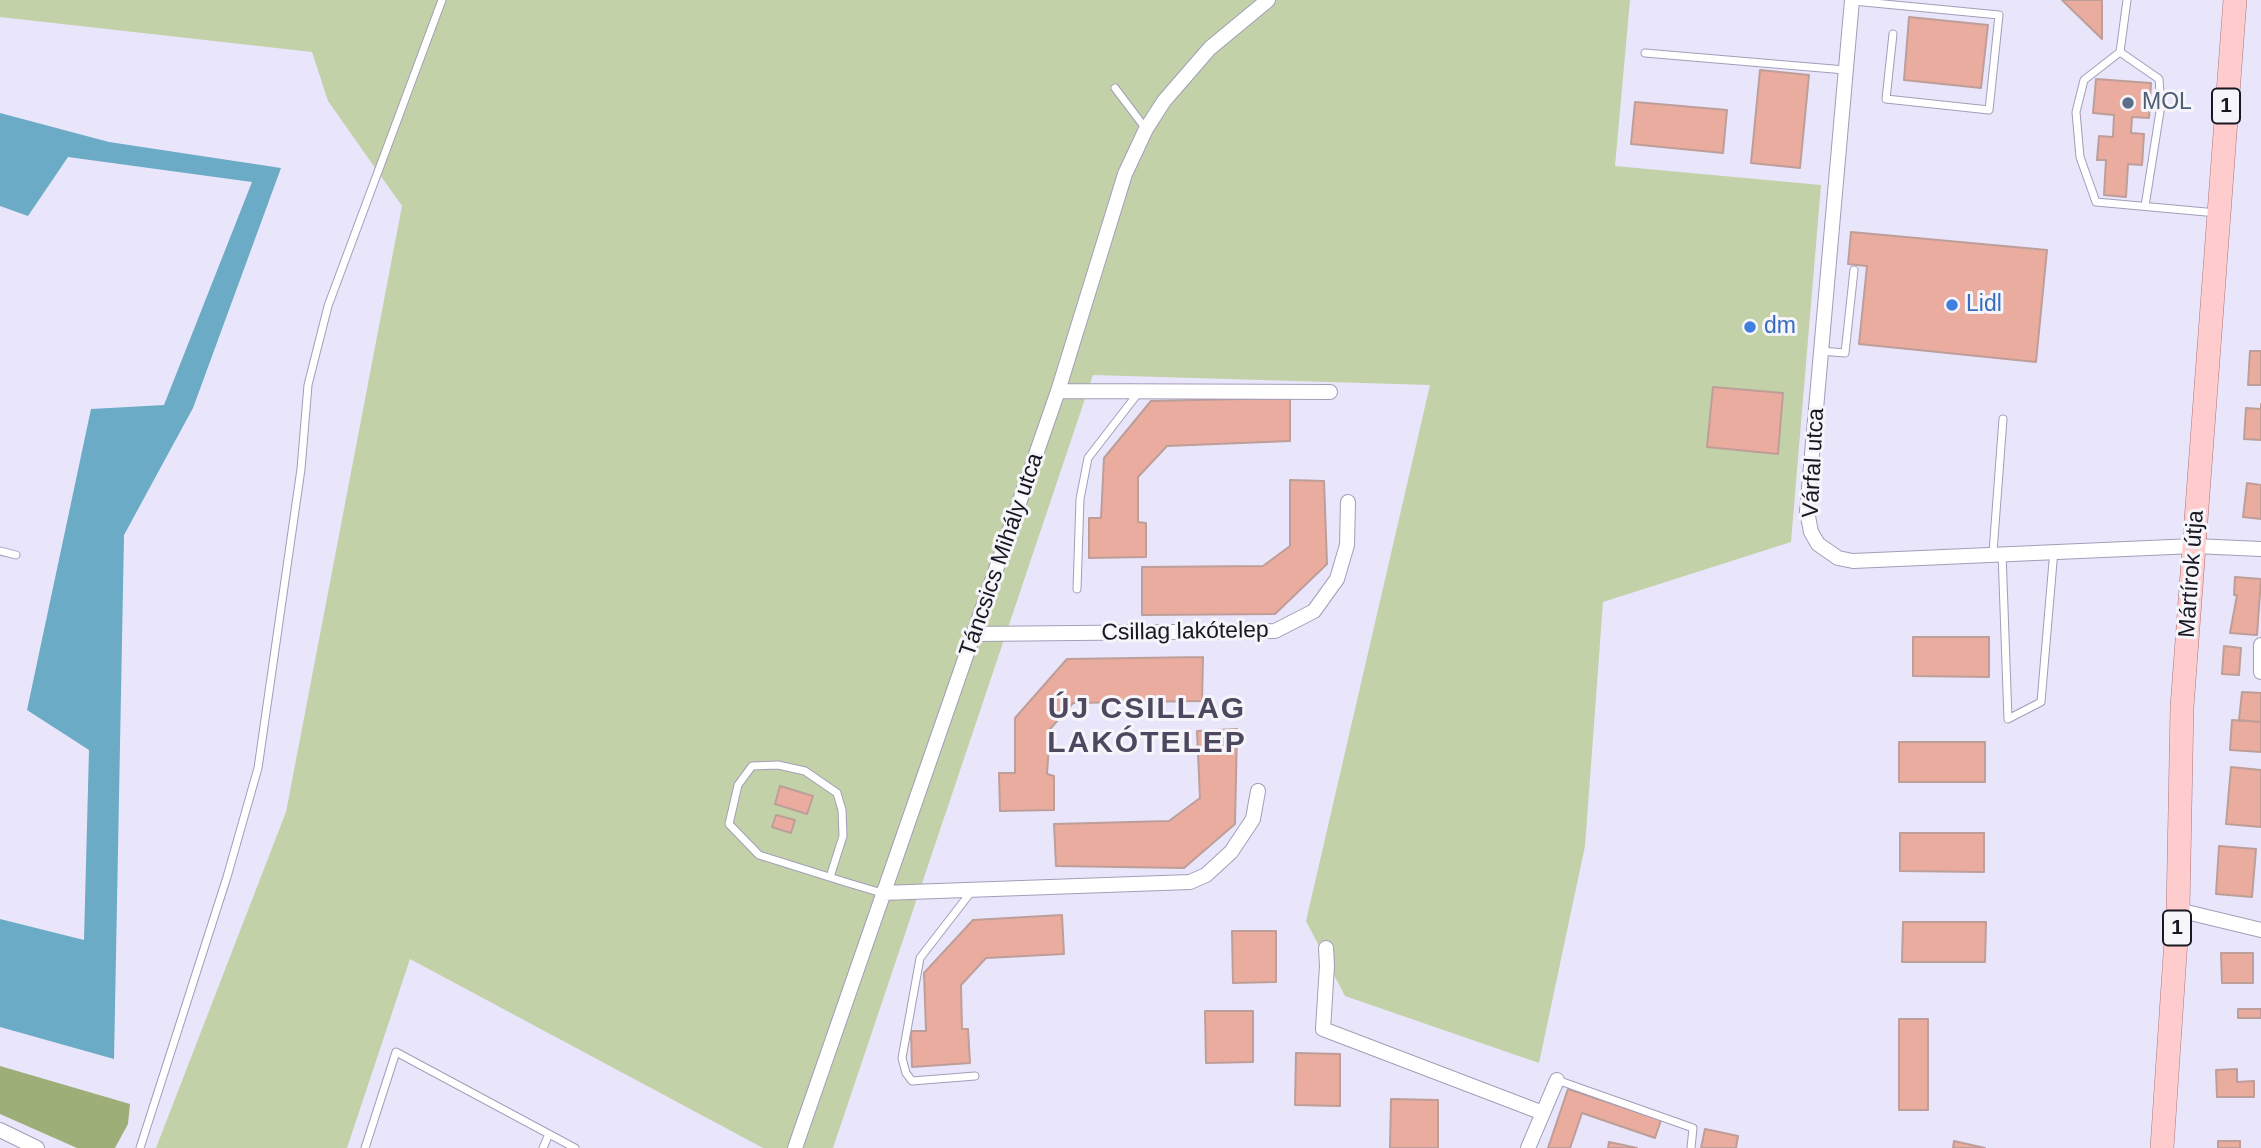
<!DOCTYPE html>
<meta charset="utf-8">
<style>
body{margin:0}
canvas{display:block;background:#e9e5fb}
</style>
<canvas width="2261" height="1148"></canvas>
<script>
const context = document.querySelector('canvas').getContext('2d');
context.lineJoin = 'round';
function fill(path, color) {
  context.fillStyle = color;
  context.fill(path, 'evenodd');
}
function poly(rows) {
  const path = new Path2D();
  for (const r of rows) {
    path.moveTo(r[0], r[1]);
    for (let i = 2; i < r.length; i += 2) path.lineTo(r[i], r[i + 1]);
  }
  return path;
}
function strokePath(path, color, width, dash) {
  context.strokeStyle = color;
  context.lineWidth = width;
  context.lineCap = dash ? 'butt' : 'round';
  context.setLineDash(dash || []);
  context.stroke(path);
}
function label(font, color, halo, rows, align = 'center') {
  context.font = font + ' Arial,sans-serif';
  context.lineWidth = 6;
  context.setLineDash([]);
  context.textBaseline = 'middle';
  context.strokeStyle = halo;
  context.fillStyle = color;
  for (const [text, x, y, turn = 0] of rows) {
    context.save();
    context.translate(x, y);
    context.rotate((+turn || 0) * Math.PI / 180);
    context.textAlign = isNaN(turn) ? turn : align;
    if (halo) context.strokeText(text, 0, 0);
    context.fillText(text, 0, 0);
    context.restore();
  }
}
fill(poly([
 [0,0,1630,0,1615,166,1821,185,1791,542,1603,602,1585,846,1539,1063,1345,996,1306,921,1430,385,1093,375,833,1148,763,1148,410,959,347,1148,156,1148,286,812,402,206,328,101,312,52,0,17]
]), '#c3d1a8');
fill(poly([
 [0,1066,130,1104,128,1124,115,1148,77,1148,0,1114]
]), '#9dae78');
fill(poly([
 [0,113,109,142,281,168,193,408,124,535,114,1059,0,1027,0,919,84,940,89,750,27,710,91,409,164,405,252,182,68,157,28,216,0,206]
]), '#6babc6');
const building = poly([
 [2062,0,2102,0,2102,39,2062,0],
 [1909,17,1988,25,1981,88,1904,80,1909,17],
 [1760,70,1809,75,1800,168,1751,163,1760,70],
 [2096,79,2151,83,2149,118,2132,117,2131,133,2144,134,2142,165,2128,164,2126,197,2104,195,2106,160,2097,160,2099,136,2113,137,2114,115,2093,113,2096,79],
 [1635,102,1727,110,1723,153,1631,144,1635,102],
 [1851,232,2047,250,2036,362,1859,344,1867,266,1848,264,1851,232],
 [2250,351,2261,351,2261,385,2248,385,2250,351],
 [1713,387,1783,393,1778,454,1707,447,1713,387],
 [1290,398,1290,441,1167,446,1138,477,1138,522,1146,523,1146,557,1089,558,1089,518,1101,518,1104,458,1151,401,1290,398],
 [2261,404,2261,440,2244,439,2246,408,2261,409,2261,404],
 [1290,480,1324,481,1327,564,1275,614,1142,615,1142,567,1263,566,1290,546,1290,480],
 [2247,483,2261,485,2261,519,2243,517,2247,483],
 [2235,577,2261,579,2257,635,2230,633,2237,595,2234,595,2235,577],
 [1913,637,1989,637,1989,677,1913,676,1913,637],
 [2224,646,2241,648,2239,675,2222,674,2224,646],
 [1203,657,1202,701,1073,703,1050,729,1047,774,1054,776,1054,810,1000,811,999,773,1015,773,1015,718,1067,659,1203,657],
 [2242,692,2261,693,2261,722,2239,720,2242,692],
 [2232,720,2261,722,2261,752,2230,750,2232,720],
 [1237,729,1235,824,1184,868,1056,866,1054,824,1169,821,1200,798,1197,731,1237,729],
 [1899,742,1985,742,1985,782,1899,782,1899,742],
 [2231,767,2261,770,2261,827,2226,824,2231,767],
 [780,786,813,796,807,814,775,804,780,786],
 [776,815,795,820,791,833,772,827,776,815],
 [1900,833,1984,833,1984,872,1900,871,1900,833],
 [2219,846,2256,849,2252,897,2216,894,2219,846],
 [1062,915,1064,954,986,958,961,985,962,1029,968,1029,970,1063,912,1067,911,1031,926,1031,924,973,973,920,1062,915],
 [1903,922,1986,922,1985,962,1902,962,1903,922],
 [1232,931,1276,931,1276,982,1233,983,1232,931],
 [2221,953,2253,953,2253,983,2222,983,2221,953],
 [2238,1009,2261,1009,2261,1018,2238,1018,2238,1009],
 [1205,1011,1253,1011,1253,1062,1206,1063,1205,1011],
 [1899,1019,1928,1019,1928,1110,1899,1110,1899,1019],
 [1296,1053,1340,1054,1340,1106,1295,1105,1296,1053],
 [2237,1069,2237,1082,2254,1081,2254,1097,2217,1097,2216,1070,2237,1069],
 [1568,1089,1661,1120,1655,1138,1582,1113,1570,1148,1548,1148,1568,1089],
 [1391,1099,1438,1100,1438,1148,1390,1148,1391,1099],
 [1705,1129,1738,1136,1736,1148,1701,1148,1705,1129],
 [1954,1141,1985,1148,1953,1148,1954,1141],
 [2218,1141,2240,1141,2240,1148,2218,1148,2218,1141],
 [1609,1142,1637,1148,1608,1148,1609,1142]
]);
fill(building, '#ebaca0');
strokePath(building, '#bd9e98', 2);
const service = poly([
 [2127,0,2120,52,2084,80,2076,112,2080,157,2096,202,2217,213],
 [1853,1,1999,15,1989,110,1886,99,1893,34],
 [2120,52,2159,79,2161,105,2145,206],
 [1645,53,1845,70],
 [1115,88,1146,129],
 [1821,351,1845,353,1854,270],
 [0,551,16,555],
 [1993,552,2003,419],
 [2002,553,2008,719,2041,702,2054,550],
 [1077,589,1080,499,1088,458,1139,392],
 [830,877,843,836,842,810,837,793,805,771,778,765,752,766,738,785,729,824,759,855,845,882,882,893],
 [971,892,920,958,902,1058,906,1073,912,1081,975,1076],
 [1557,1080,1693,1128,1691,1148],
 [140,1148,227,877,258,768,301,469,308,385,328,306,442,0],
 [365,1148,396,1052,575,1148],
 [543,1148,549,1134]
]);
const minor = poly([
 [1852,0,1807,511,1811,532,1818,544,1838,558,1853,561,2194,546,2261,549],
 [1058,391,1330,392],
 [975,634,1275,631,1314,611,1337,579,1347,545,1348,502],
 [2261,645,2261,672],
 [882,893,1190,882,1206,875,1231,852,1253,819,1258,791],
 [2178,910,2261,930],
 [1326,948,1327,966,1323,1029,1543,1113],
 [0,1130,37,1148],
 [795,1148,1058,391,1125,174,1146,129,1164,101,1210,48,1268,0],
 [1528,1148,1557,1080]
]);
const primary = poly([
 [2162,1148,2178,910,2182,707,2235,0]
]);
strokePath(service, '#a39eb8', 9);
strokePath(minor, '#a39eb8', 16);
strokePath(primary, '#ae777a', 24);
strokePath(service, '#fff', 7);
strokePath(minor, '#fff', 14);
strokePath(primary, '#fecccc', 23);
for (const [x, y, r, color] of [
 [2128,103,7,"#5c6f8a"],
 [1952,305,7,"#3f7fe0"],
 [1750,327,7,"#3f7fe0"]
]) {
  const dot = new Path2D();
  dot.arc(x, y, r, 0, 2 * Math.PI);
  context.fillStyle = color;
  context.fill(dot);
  strokePath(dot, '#f6f5fa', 2.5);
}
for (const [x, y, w] of [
 [2226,106,28],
 [2177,928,28]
]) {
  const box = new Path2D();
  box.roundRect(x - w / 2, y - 17.5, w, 35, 5);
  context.fillStyle = '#f6f5fa';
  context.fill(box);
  strokePath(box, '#191721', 2);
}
label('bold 21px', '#191721', null, [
 ["1",2226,106],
 ["1",2177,928]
]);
label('23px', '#4e5e75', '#f6f5fa', [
 ["MOL",2142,103]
], 'left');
label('23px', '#366cbe', '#f6f5fa', [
 ["Lidl",1966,305],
 ["dm",1764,327]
], 'left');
label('23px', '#191721', '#f6f5fa', [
 ["Várfal utca",1814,463,-87],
 ["Táncsics Mihály utca",1002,555,-71],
 ["Mártírok útja",2192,574,-86],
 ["Csillag lakótelep",1185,632,-1]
]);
context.letterSpacing = '2px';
label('bold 30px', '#4d485f', '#f6f5fa', [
 ["ÚJ CSILLAG",1147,710],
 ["LAKÓTELEP",1147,744]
]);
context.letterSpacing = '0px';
</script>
